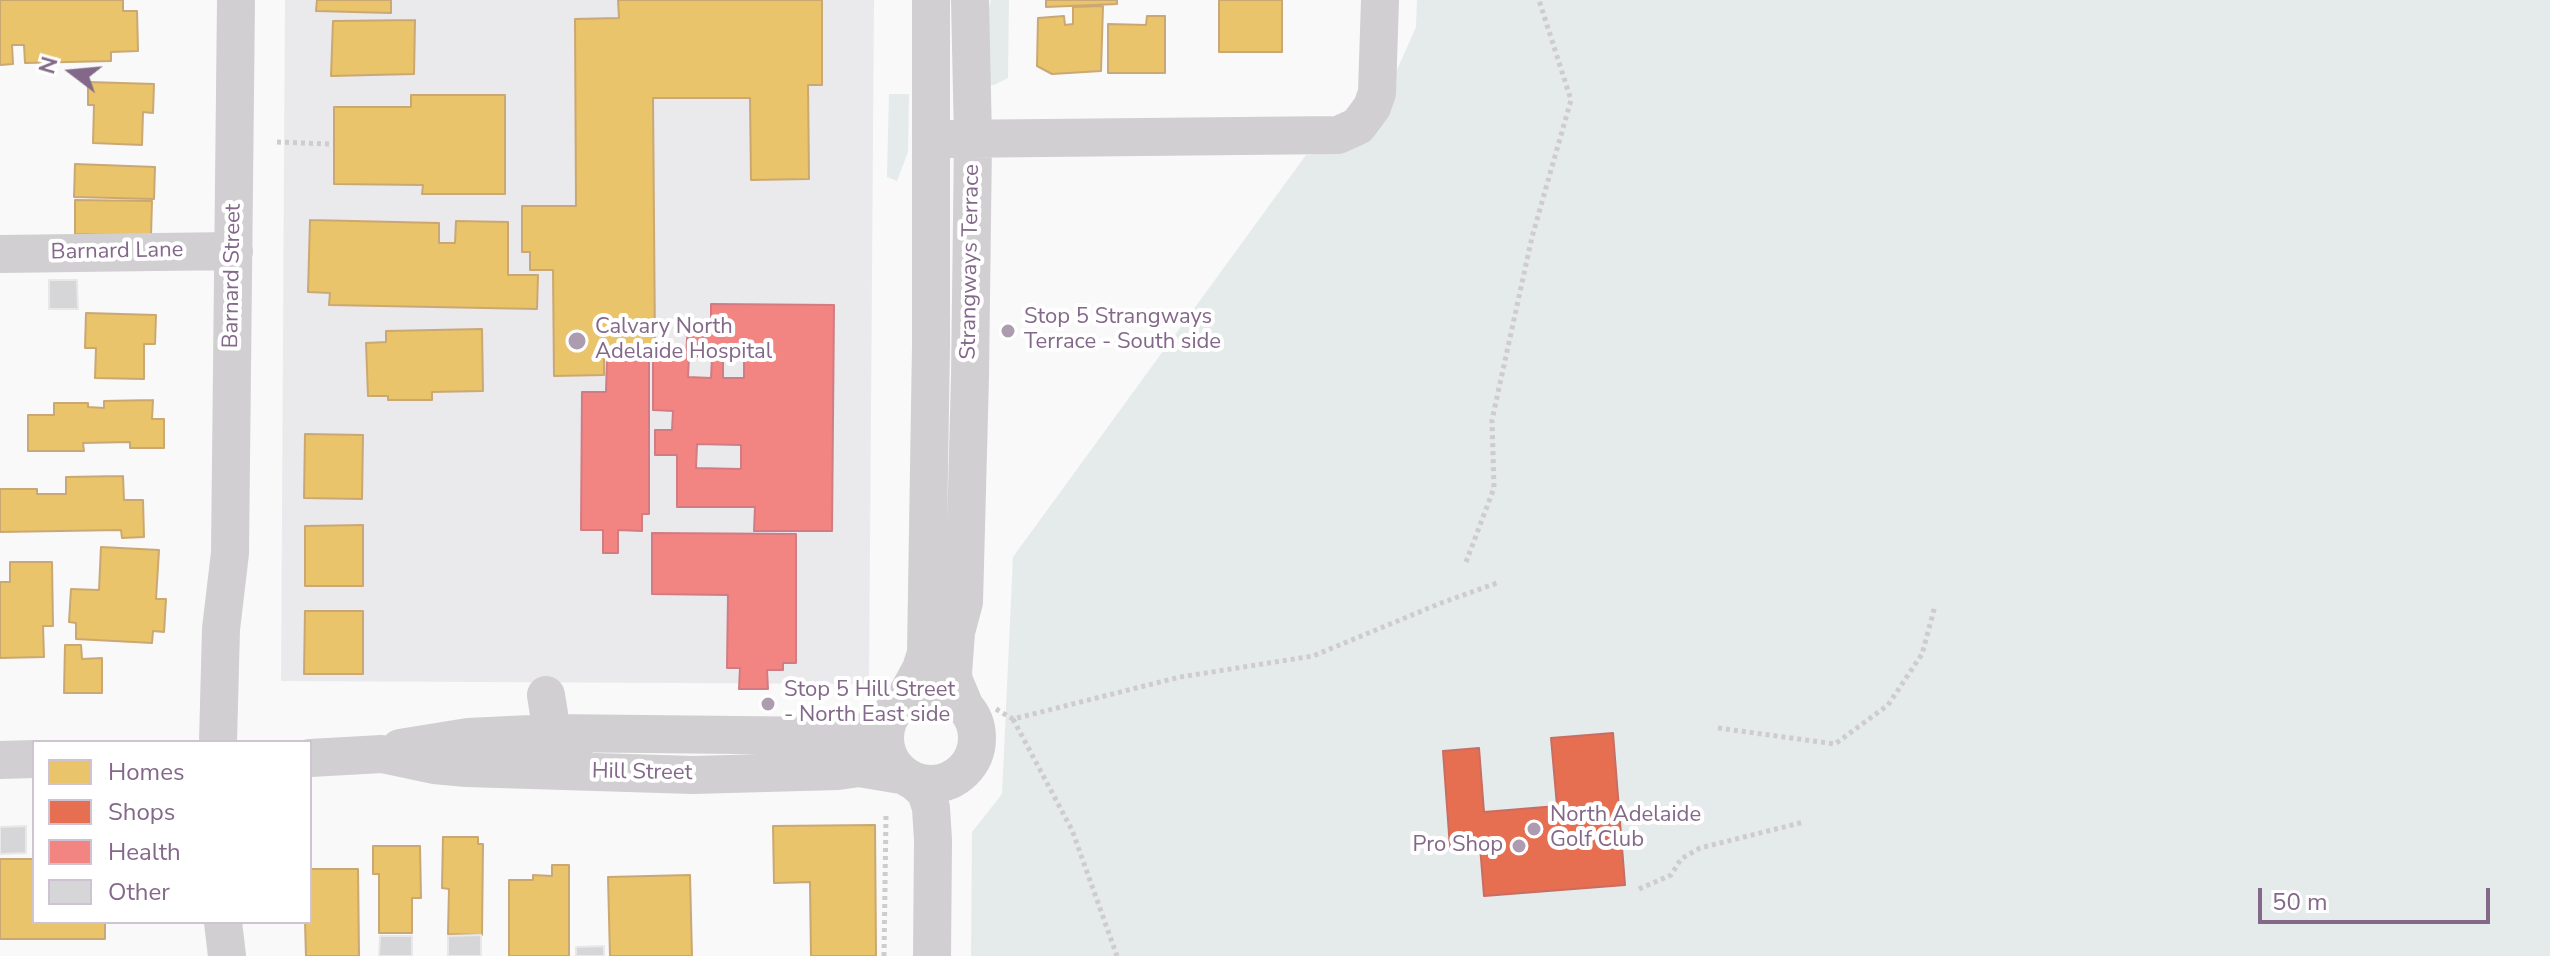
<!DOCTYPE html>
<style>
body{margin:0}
#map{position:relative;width:2550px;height:956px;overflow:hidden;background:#f8f9f8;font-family:"Nunito Sans",sans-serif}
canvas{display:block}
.legend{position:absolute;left:32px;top:740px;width:280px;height:184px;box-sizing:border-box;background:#fff;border:2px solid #cec3d0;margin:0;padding:10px 14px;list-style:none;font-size:24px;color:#846889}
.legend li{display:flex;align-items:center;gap:16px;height:40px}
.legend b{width:40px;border:2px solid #cec3d0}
.north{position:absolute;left:32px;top:32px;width:80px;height:80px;-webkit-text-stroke:6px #fff;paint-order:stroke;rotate:286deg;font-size:22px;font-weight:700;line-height:32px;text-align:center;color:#846889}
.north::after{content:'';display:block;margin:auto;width:28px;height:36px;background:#846889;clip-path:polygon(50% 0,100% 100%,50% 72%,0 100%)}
.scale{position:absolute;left:2258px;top:888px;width:232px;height:36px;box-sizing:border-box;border:4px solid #846889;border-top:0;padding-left:10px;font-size:24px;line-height:28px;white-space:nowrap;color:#846889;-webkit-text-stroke:6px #fff;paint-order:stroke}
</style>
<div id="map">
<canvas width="2550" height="956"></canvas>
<ul class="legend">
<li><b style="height:22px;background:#e9c46a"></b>Homes</li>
<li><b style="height:22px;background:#e76f51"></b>Shops</li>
<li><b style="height:22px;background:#f28482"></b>Health</li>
<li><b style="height:22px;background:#d6d5d7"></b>Other</li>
</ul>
<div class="north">N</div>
<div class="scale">50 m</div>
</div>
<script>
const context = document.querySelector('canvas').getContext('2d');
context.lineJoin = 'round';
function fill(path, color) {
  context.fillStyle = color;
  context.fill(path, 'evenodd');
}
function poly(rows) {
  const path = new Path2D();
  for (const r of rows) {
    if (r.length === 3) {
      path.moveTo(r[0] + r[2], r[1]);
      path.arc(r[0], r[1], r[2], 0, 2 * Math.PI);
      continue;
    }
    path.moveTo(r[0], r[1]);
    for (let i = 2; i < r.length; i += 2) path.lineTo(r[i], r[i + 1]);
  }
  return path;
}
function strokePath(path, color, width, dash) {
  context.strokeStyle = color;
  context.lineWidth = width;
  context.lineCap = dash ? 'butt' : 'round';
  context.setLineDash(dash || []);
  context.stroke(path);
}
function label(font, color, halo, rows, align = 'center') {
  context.font = font + ' "Nunito Sans",sans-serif';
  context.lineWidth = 8;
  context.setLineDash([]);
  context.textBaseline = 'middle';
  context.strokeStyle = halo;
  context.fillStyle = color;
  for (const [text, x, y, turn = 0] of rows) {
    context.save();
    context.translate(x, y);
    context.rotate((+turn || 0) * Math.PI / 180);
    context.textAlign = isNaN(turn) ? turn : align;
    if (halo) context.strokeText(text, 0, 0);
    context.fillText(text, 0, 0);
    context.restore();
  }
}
fill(poly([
 [285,0,874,0,869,684,281,681]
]), '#eae9eb');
fill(poly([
 [991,0,1009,0,1008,78,994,85,988,85,989,8],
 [1417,0,2550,0,2550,956,971,956,972,832,1002,794,1013,557,1306,155,1351,150,1377,130,1396,72,1416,27],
 [889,94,909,94,908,152,897,181,887,177]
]), '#e5ebea');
const homes = poly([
 [0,0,123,0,123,11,137,11,138,51,111,52,111,61,25,63,24,45,12,45,13,64,0,65,0,0],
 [317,0,391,0,391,13,316,11,317,0],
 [618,0,822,0,822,85,808,85,809,179,751,180,750,98,653,98,655,349,604,349,604,375,554,376,553,270,530,270,530,252,522,252,522,206,576,206,575,19,619,18,618,0],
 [1046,0,1117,0,1117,4,1046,7,1046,0],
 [1219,0,1282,0,1282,52,1219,52,1219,0],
 [1103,6,1101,71,1052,74,1037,66,1038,18,1064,16,1065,25,1073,24,1073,7,1103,6],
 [1147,16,1165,16,1165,73,1108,73,1108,24,1146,25,1147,16],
 [415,20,414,74,331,76,333,21,415,20],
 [88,82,154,84,153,113,143,112,142,145,93,143,94,105,88,105,88,82],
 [411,95,505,95,505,194,422,194,423,185,334,184,334,107,411,107,411,95],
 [75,164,155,167,154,199,74,197,75,164],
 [75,200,152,201,151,236,75,234,75,200],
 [310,220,439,223,439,243,455,243,456,221,508,222,508,275,538,275,537,309,329,305,330,293,308,292,310,220],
 [86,313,156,315,155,344,144,344,144,379,95,378,96,348,85,348,86,313],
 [482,329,483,391,432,392,432,400,388,400,388,396,368,396,366,343,386,342,386,331,482,329],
 [153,400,152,419,164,419,164,448,130,448,130,442,83,443,84,451,28,451,28,415,54,415,54,403,88,403,88,407,104,408,104,401,153,400],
 [305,434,363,435,362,499,304,498,305,434],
 [123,476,124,500,143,500,144,537,122,538,121,530,0,532,0,489,37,489,37,494,66,494,66,477,123,476],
 [363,525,363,586,305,586,305,526,363,525],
 [101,547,159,550,156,599,166,599,164,632,153,631,152,643,76,639,76,623,69,622,71,589,99,590,101,547],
 [10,562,52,562,53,626,43,626,44,657,0,658,0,582,10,582,10,562],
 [305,611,363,611,363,674,304,674,305,611],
 [65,645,81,645,82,659,102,658,102,693,64,693,65,645],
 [875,825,876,956,811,956,810,882,774,883,773,826,875,825],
 [443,837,478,837,478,844,483,844,482,935,448,934,449,889,442,888,443,837],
 [373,846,420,846,421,898,412,898,412,933,379,933,379,874,373,874,373,846],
 [0,859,34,859,34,922,105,922,105,939,0,939,0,859],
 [552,865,569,865,569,956,509,956,509,880,533,880,533,875,552,876,552,865],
 [310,869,358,869,359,956,306,956,305,922,310,922,310,869],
 [690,875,692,956,610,956,608,877,690,875]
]);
fill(homes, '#e9c46a');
strokePath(homes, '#cba873', 2);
const shops = poly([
 [1613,733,1625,885,1484,896,1480,846,1450,848,1443,751,1479,748,1484,812,1557,806,1551,738,1613,733]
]);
fill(shops, '#e76f51');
strokePath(shops, '#c96d62', 2);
const health = poly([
 [711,304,834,305,832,531,754,531,755,507,677,507,677,455,655,455,655,430,672,430,673,411,653,410,653,357,686,357,688,324,711,322,711,304],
 [689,356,712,357,711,378,688,377,689,356],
 [723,357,744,357,744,378,723,378,723,357],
 [697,444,741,445,741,469,696,468,697,444],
 [607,358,649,358,649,514,642,514,642,531,618,530,618,553,603,553,603,530,581,530,582,392,606,392,607,358],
 [652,533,796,534,796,663,783,663,783,670,767,670,768,689,739,689,740,668,727,668,728,595,652,594,652,533]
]);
fill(health, '#f28482');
strokePath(health, '#d17c84', 2);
const building = poly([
 [49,280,77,280,78,309,49,309,49,280],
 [26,826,26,853,0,854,0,827,26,826],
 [481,935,481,956,448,956,448,936,481,935],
 [380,936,412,936,412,956,379,956,380,936],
 [604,946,604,956,576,956,576,947,604,946]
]);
fill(building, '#d6d5d7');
strokePath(building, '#e8e8e8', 2);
strokePath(poly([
 [277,142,329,144],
 [1466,562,1494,488,1492,420,1532,237,1571,100,1539,0],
 [996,709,1013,719,1180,677,1313,656,1441,603,1497,583],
 [1013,719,1072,830,1117,956],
 [1718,728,1835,744,1888,705,1922,654,1935,606],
 [1639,889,1671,875,1681,859,1700,848,1804,822],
 [884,956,886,815]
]), '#ceccce', 5, [4, 4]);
strokePath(poly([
 [947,139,1338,135,1358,126,1372,107,1377,93,1380,0],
 [0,254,234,251],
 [931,738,46],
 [546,695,552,733,574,748],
 [904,700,921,669,926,653,931,346,931,0],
 [965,707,954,681,953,674,956,632,964,602,970,377,973,140,970,0],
 [218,742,221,629,230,553,236,0],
 [400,748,468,737,552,733,830,736,858,733,877,727,892,713],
 [310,758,382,754,434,765,467,768,693,775,838,771,859,768,901,775],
 [0,760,34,759],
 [916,783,926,792,931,808,933,840,932,956],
 [223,922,227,956]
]), '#d1cfd1', 38);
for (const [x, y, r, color] of [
 [1008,331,8,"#ad9bb0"],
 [577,341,10,"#ad9bb0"],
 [768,704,8,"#ad9bb0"],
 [1534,829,8,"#ad9bb0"],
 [1519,846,8,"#ad9bb0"]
]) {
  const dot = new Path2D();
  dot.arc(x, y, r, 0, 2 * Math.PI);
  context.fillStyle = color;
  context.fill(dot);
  strokePath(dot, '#fff', 3);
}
label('22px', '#846889', '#fff', [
 ["Barnard Lane",117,252,-1],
 ["Strangways Terrace",971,262,-89],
 ["Barnard Street",233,276,-89],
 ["Hill Street",642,773,1]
]);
label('22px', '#846889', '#fff', [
 ["Stop 5 Strangways",1024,318],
 ["Terrace - South side",1024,343],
 ["Calvary North",595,328],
 ["Adelaide Hospital",595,353],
 ["Stop 5 Hill Street",784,691],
 ["- North East side",784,716],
 ["North Adelaide",1550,816],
 ["Golf Club",1550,841],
 ["Pro Shop",1503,846,"right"]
], 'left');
</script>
